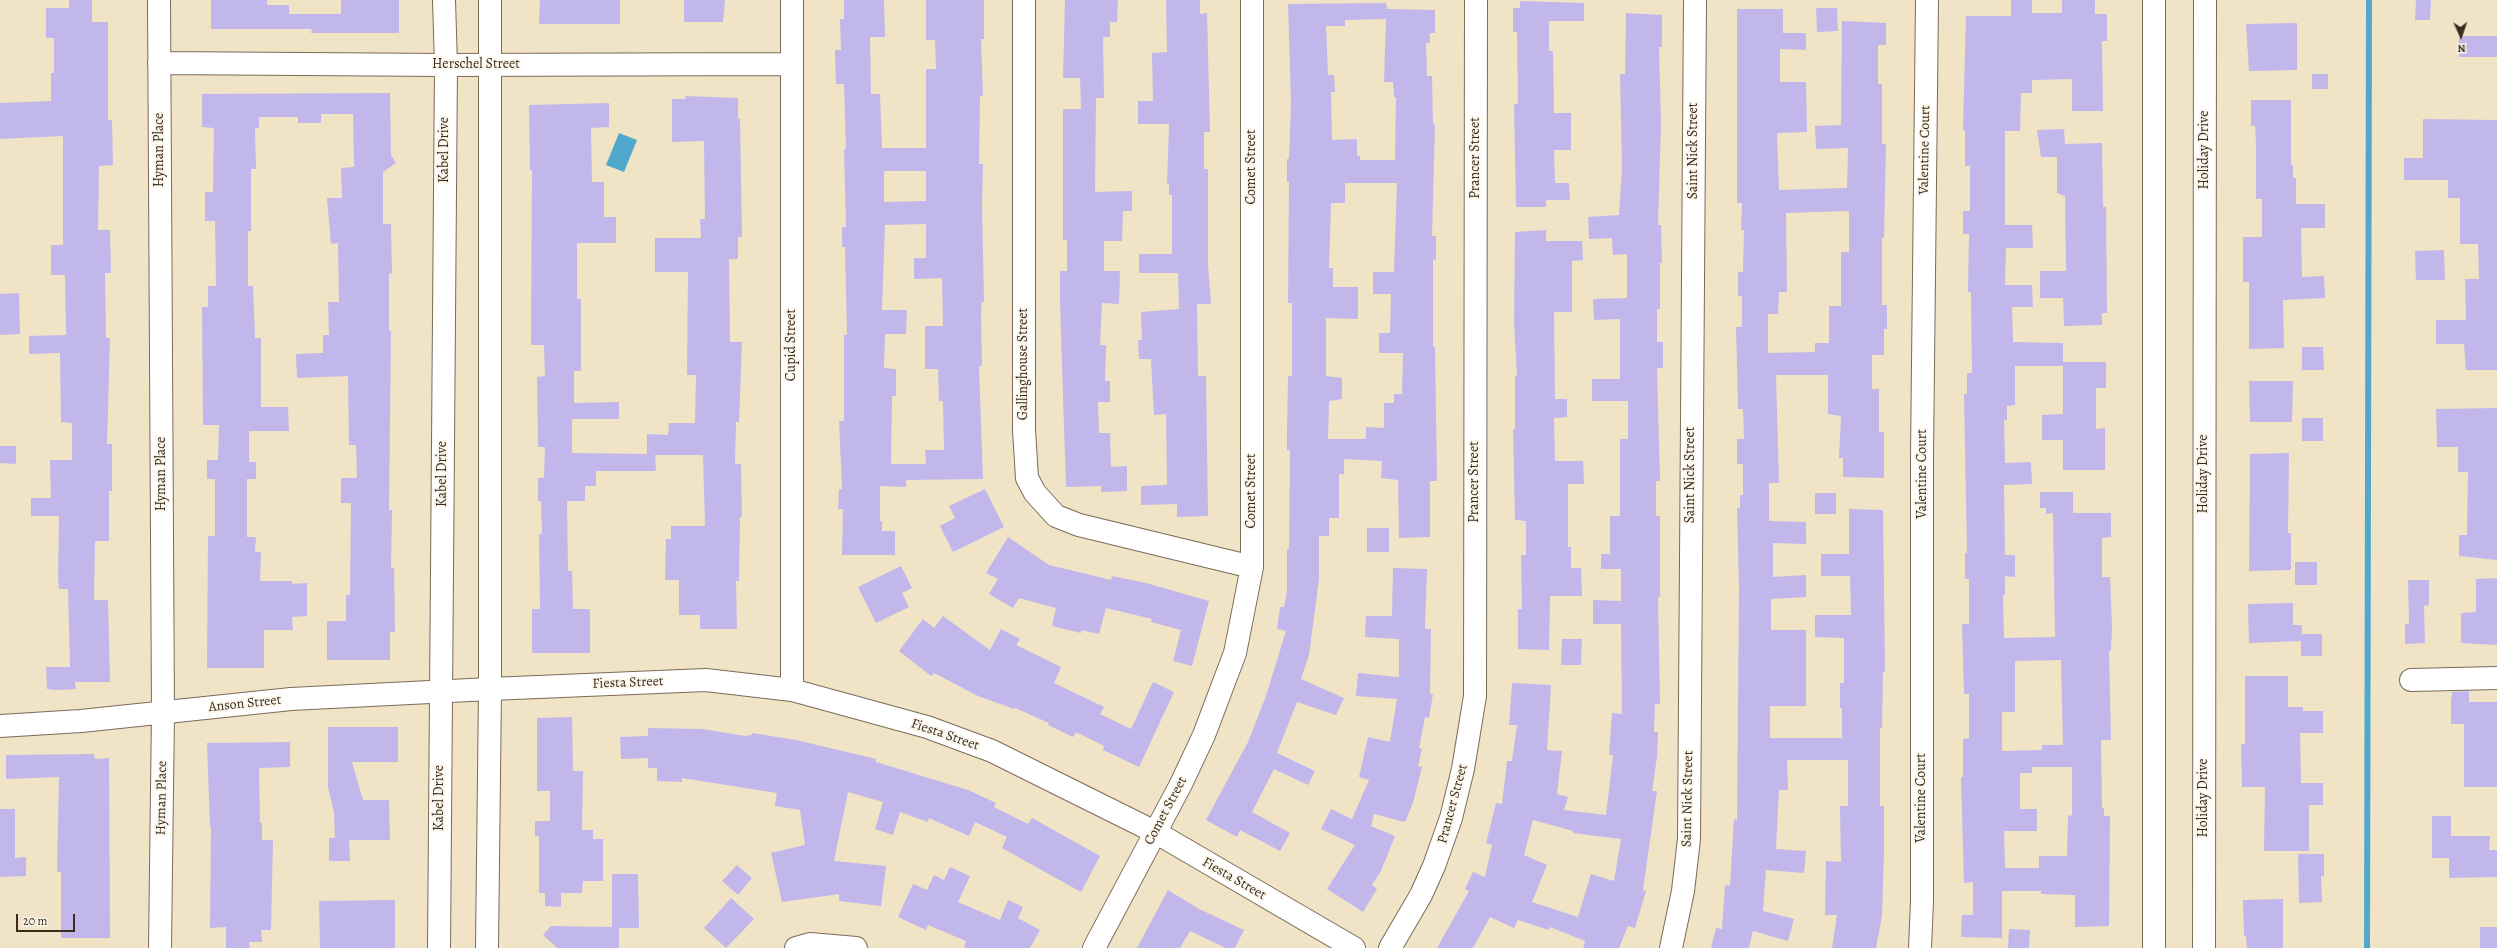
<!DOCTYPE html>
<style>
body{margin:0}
#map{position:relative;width:2497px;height:948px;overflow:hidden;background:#f1e3c6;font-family:Alegreya,serif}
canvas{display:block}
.north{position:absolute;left:2441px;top:16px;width:40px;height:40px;-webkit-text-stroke:3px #fbf7ec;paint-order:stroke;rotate:177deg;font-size:11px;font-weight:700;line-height:16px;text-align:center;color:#3b2a1e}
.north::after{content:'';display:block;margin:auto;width:14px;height:18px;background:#3b2a1e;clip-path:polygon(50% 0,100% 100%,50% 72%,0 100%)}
.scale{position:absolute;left:16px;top:914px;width:59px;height:18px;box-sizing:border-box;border:2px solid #3b2a1e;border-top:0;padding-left:5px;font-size:12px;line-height:14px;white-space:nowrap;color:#3b2a1e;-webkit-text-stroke:3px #fbf7ec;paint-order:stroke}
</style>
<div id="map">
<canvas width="2497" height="948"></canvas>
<div class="north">N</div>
<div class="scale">20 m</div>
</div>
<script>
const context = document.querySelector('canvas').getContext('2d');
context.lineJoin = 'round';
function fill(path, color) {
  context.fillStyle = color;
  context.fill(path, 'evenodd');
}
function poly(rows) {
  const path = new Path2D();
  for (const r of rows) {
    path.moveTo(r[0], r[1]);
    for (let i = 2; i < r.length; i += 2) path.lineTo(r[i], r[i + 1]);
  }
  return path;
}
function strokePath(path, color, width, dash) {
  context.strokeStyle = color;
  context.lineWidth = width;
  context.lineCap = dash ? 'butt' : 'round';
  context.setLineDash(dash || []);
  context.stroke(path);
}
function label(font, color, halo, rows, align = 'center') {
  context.font = font + ' Alegreya,serif';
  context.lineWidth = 4;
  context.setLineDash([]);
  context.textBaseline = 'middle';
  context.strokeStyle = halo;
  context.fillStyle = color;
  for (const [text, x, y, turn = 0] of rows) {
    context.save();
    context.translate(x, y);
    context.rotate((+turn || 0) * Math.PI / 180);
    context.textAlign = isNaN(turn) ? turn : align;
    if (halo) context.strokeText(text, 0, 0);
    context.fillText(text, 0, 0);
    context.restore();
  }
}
fill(poly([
 [619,133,637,140,624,172,606,165]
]), '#50a9cd');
strokePath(poly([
 [2367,948,2369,0]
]), '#50a9cd', 6);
fill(poly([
 [69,0,92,0,92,22,108,22,108,120,112,120,113,165,99,166,98,230,110,230,111,273,105,273,106,338,110,338,107,444,112,444,112,491,109,491,109,541,95,541,94,600,108,600,110,682,75,682,76,689,58,690,47,689,46,667,70,667,68,589,59,589,58,578,59,516,31,516,31,498,51,498,50,460,72,460,72,423,61,422,60,353,29,354,29,336,66,335,65,275,51,275,51,245,63,245,63,136,0,139,0,103,51,101,51,73,54,73,54,38,46,38,46,8,69,8],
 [211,0,267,0,267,5,289,5,289,14,341,14,341,0,399,0,399,33,311,33,312,29,211,29],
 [540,0,620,0,620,24,539,24],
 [684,0,725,0,723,22,684,22],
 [844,0,884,0,885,37,870,37,871,94,880,94,882,148,926,148,926,69,936,69,935,40,926,40,926,0,984,0,984,39,981,39,983,96,980,96,979,164,983,164,982,204,984,302,982,302,981,314,982,366,979,366,983,479,906,480,906,487,880,486,880,521,882,521,882,531,895,531,895,555,842,555,843,509,838,509,839,489,842,489,839,421,844,421,844,335,847,335,845,247,842,247,842,227,846,227,844,149,846,149,844,84,836,84,835,50,841,50,840,19,844,19],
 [884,171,926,171,926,201,884,202],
 [926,224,926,258,914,258,914,279,942,278,943,326,925,326,925,369,938,369,939,401,943,401,944,450,925,450,926,464,891,464,892,396,896,396,896,369,884,368,885,334,906,334,907,310,882,310,885,225],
 [1065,0,1118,0,1117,22,1110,22,1110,37,1103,37,1104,98,1096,98,1095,192,1132,191,1132,211,1123,211,1122,241,1104,241,1104,271,1120,271,1119,304,1102,303,1100,345,1106,345,1105,381,1110,381,1110,402,1098,402,1099,433,1110,433,1111,467,1127,466,1127,491,1101,492,1101,486,1066,487,1060,303,1060,271,1067,271,1067,240,1063,240,1063,109,1081,109,1080,78,1063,78],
 [1166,0,1200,0,1200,14,1207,13,1210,132,1204,132,1204,169,1208,169,1208,265,1211,304,1197,304,1198,376,1206,376,1208,516,1177,517,1177,504,1141,505,1141,486,1167,485,1166,414,1154,415,1151,359,1139,359,1138,340,1142,340,1141,312,1179,309,1178,273,1139,273,1139,254,1172,254,1172,195,1169,195,1169,184,1167,184,1169,124,1138,124,1138,101,1153,101,1152,53,1167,52],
 [2011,0,2032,0,2032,13,2062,13,2062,0,2095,0,2095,14,2107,14,2107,41,2102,41,2103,111,2072,111,2072,79,2032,80,2032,93,2021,93,2020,131,2005,131,2005,225,2032,225,2033,248,2006,248,2005,285,2032,285,2033,307,2012,307,2013,342,2063,343,2063,366,2015,366,2015,405,2007,406,2007,420,2004,420,2005,463,2031,462,2032,484,2004,485,2005,555,2015,555,2015,577,2005,576,2005,595,2003,595,2004,638,2055,637,2053,513,2046,514,2046,508,2040,508,2040,492,2073,492,2073,513,2111,513,2111,537,2102,538,2102,577,2110,577,2112,625,2111,651,2109,651,2111,740,2101,740,2102,808,2104,808,2104,816,2110,816,2109,926,2075,927,2075,895,2041,894,2041,891,2002,891,2002,938,1961,937,1962,915,1973,915,1973,882,1964,883,1961,777,1963,777,1963,739,1969,738,1969,694,1964,694,1962,624,1969,624,1969,579,1965,579,1965,553,1967,553,1964,394,1967,394,1967,373,1972,373,1971,292,1968,292,1969,234,1963,234,1963,211,1970,211,1970,166,1965,166,1965,130,1963,130,1966,16,2011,16],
 [2061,660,2063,745,2042,745,2042,750,2002,751,2002,712,2015,712,2015,661],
 [2032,767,2072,767,2072,816,2068,815,2067,856,2039,856,2039,868,2005,868,2004,831,2037,831,2037,809,2020,809,2020,773,2032,773],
 [2416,0,2431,0,2430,20,2415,20],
 [1520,1,1584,3,1584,21,1549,21,1549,51,1553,51,1554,113,1571,113,1571,150,1554,150,1555,183,1569,183,1570,200,1546,200,1546,207,1516,207,1514,104,1518,104,1517,32,1513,32,1513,8,1520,8],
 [1386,3,1387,9,1435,10,1435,33,1430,33,1430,43,1426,43,1427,76,1432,76,1433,124,1435,125,1432,236,1436,236,1436,259,1433,260,1433,347,1435,347,1437,481,1430,481,1430,537,1399,538,1398,480,1381,478,1382,461,1344,459,1344,474,1339,474,1339,518,1329,518,1329,536,1319,536,1319,579,1309,655,1301,679,1344,698,1336,715,1297,702,1277,753,1315,771,1308,785,1274,769,1252,812,1290,833,1280,851,1240,830,1237,837,1206,820,1248,742,1266,696,1286,631,1277,629,1280,607,1284,607,1287,591,1287,549,1289,549,1290,450,1287,450,1287,429,1288,376,1292,376,1292,303,1288,303,1289,182,1287,182,1287,159,1289,159,1291,103,1288,4],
 [1386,19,1384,82,1393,82,1394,97,1396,97,1395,160,1360,160,1360,156,1357,156,1357,139,1332,140,1331,92,1335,92,1334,75,1328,75,1326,26,1345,26,1345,20],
 [1345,183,1397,183,1394,272,1373,272,1373,294,1391,294,1390,333,1379,333,1379,353,1403,353,1402,394,1394,394,1394,403,1384,403,1384,428,1366,427,1366,439,1328,439,1329,401,1342,399,1342,378,1326,376,1326,318,1358,319,1358,287,1333,287,1333,268,1329,268,1331,203,1345,203],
 [1816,8,1837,8,1838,31,1817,32],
 [1737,9,1783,9,1783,33,1806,33,1806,50,1780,49,1780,82,1806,82,1807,132,1777,133,1779,190,1847,188,1848,148,1816,149,1815,126,1841,125,1842,21,1886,23,1886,45,1878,45,1878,84,1882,84,1882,144,1886,144,1884,238,1882,238,1882,305,1887,305,1887,329,1884,329,1884,355,1872,355,1872,389,1879,389,1879,432,1884,432,1884,478,1843,477,1843,458,1839,458,1841,416,1828,414,1828,375,1776,375,1779,483,1769,483,1769,521,1806,522,1806,544,1773,543,1773,577,1806,575,1806,597,1771,599,1771,630,1806,630,1806,706,1770,706,1770,738,1842,738,1842,708,1840,708,1840,683,1844,683,1844,638,1815,637,1815,615,1851,615,1850,576,1821,576,1821,554,1849,554,1849,509,1883,510,1885,672,1883,672,1882,728,1880,728,1880,806,1884,806,1884,852,1882,916,1876,948,1832,948,1837,915,1825,915,1826,861,1841,862,1840,806,1848,806,1848,760,1787,760,1788,790,1779,790,1776,849,1806,851,1804,873,1766,870,1763,911,1794,919,1788,941,1753,931,1749,948,1711,948,1716,928,1722,929,1725,885,1730,886,1734,819,1737,820,1739,588,1737,508,1740,508,1740,495,1743,495,1743,464,1737,464,1737,439,1744,439,1743,409,1738,409,1737,365,1736,327,1742,327,1742,296,1738,296,1738,272,1743,272,1744,230,1741,230,1742,203,1737,203],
 [1849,211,1849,252,1841,252,1841,306,1829,306,1829,343,1815,343,1815,352,1768,353,1768,314,1778,314,1779,292,1787,292,1786,213],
 [1626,13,1662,15,1662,47,1659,47,1661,123,1658,225,1661,225,1662,263,1660,263,1660,309,1657,309,1657,342,1663,342,1663,368,1657,368,1660,481,1656,481,1656,516,1660,516,1660,597,1658,597,1660,704,1655,704,1654,732,1658,732,1657,757,1652,791,1657,791,1643,890,1646,891,1635,928,1628,926,1619,948,1583,948,1585,941,1550,927,1549,930,1518,920,1514,928,1490,917,1473,948,1437,948,1469,891,1465,889,1473,872,1485,877,1492,845,1486,843,1496,803,1502,804,1507,761,1512,761,1517,725,1509,725,1512,683,1551,685,1547,750,1562,751,1557,794,1568,797,1564,810,1606,815,1613,755,1609,755,1612,713,1622,714,1621,624,1593,624,1593,600,1621,601,1621,569,1601,569,1601,554,1610,554,1610,516,1620,516,1620,439,1628,439,1628,401,1592,401,1592,379,1620,379,1620,319,1594,320,1593,299,1627,298,1627,254,1613,255,1612,238,1589,239,1588,217,1619,215,1622,167,1620,74,1625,74],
 [1533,820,1573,831,1573,833,1621,839,1614,881,1591,874,1578,917,1532,902,1547,865,1524,855],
 [2297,23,2297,70,2249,71,2246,24],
 [2459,36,2497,36,2497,57,2459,57],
 [2312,74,2328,74,2328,89,2312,89],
 [390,93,391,155,396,163,383,172,383,224,391,224,392,273,389,274,389,331,391,331,389,510,392,510,391,568,394,568,395,632,390,632,390,660,327,660,327,621,346,621,346,595,350,595,351,503,341,503,341,478,357,478,356,445,349,445,348,376,297,378,296,354,323,353,323,335,329,335,328,302,339,302,338,243,331,244,327,198,342,198,341,168,354,167,353,114,321,114,321,123,298,123,298,117,259,117,259,128,255,128,256,169,251,169,251,231,248,231,248,286,253,286,255,338,261,338,261,407,288,407,289,431,249,431,249,462,256,462,256,479,247,479,247,537,256,537,255,552,261,552,260,581,292,581,292,584,307,583,307,616,292,617,293,630,264,630,264,668,207,668,208,536,215,536,215,479,207,479,207,460,218,460,219,425,203,425,202,307,208,307,208,286,216,286,215,221,205,221,205,192,213,192,214,128,202,127,202,94],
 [685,96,738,98,738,119,740,119,742,237,738,237,738,259,729,259,730,342,742,342,739,422,736,422,735,464,741,464,742,517,740,517,739,581,736,581,737,629,700,629,700,615,679,615,679,580,665,580,666,539,671,539,671,526,705,526,703,455,655,455,656,471,596,471,596,486,585,486,585,501,567,501,568,571,572,571,573,609,590,609,590,653,532,653,532,609,540,609,539,534,542,534,541,501,538,501,538,478,544,478,545,447,538,447,537,377,545,376,544,345,531,345,532,170,530,170,529,105,609,103,609,127,591,128,592,182,604,182,604,217,616,217,616,243,577,243,577,299,581,299,581,371,574,371,574,403,619,402,619,419,572,419,572,453,647,454,647,434,668,435,669,423,695,423,696,375,687,375,688,272,655,272,655,238,701,238,700,219,705,219,704,141,672,142,672,99,686,99],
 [2251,100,2291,100,2291,165,2293,165,2293,178,2296,178,2296,204,2325,204,2325,228,2301,228,2302,277,2324,276,2325,298,2283,300,2284,348,2249,349,2249,282,2243,282,2243,237,2262,237,2262,199,2256,199,2256,143,2255,126,2251,126],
 [2423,119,2497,120,2497,370,2466,370,2464,344,2436,344,2436,320,2466,320,2465,279,2479,279,2478,244,2460,244,2460,198,2448,198,2448,180,2404,180,2404,158,2423,158],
 [2064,129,2065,144,2102,143,2103,207,2106,207,2107,313,2102,313,2102,325,2064,326,2063,298,2040,298,2040,271,2066,271,2065,196,2057,193,2057,157,2041,157,2037,130],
 [1546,230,1546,241,1582,241,1583,260,1572,261,1572,312,1554,312,1555,399,1567,399,1567,417,1554,418,1555,461,1583,461,1584,484,1568,484,1568,547,1571,547,1571,568,1581,568,1582,596,1550,596,1549,650,1518,649,1518,609,1522,609,1521,555,1526,555,1526,521,1515,520,1513,429,1515,429,1515,376,1517,376,1514,323,1515,232],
 [2444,250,2445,280,2416,280,2415,251],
 [19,293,20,334,0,335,0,294],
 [2302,347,2323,347,2324,370,2302,370],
 [2063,362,2106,362,2106,388,2096,388,2096,429,2105,428,2105,470,2063,470,2063,440,2042,440,2042,415,2063,414],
 [2249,381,2293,381,2292,422,2250,422],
 [2497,408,2497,560,2459,556,2459,535,2467,535,2468,472,2458,472,2458,447,2437,447,2436,409],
 [2302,418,2323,418,2323,441,2302,441],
 [0,446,16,446,16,464,0,463],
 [2289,453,2288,533,2291,533,2291,570,2249,571,2250,454],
 [985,489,1004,527,953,552,940,526,955,518,949,506],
 [1815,493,1836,493,1836,514,1815,514],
 [1367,528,1389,528,1389,552,1367,552],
 [1008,537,1049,565,1111,580,1112,576,1146,583,1209,601,1192,666,1173,661,1181,630,1151,622,1152,619,1106,608,1099,634,1081,630,1081,633,1052,626,1056,608,1019,598,1013,608,989,594,998,579,986,573],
 [2295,562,2317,562,2317,585,2295,585],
 [901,566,912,588,902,593,909,607,876,623,858,587],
 [1393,568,1427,569,1425,629,1431,629,1430,694,1433,694,1429,718,1425,717,1419,748,1422,749,1418,766,1422,767,1413,803,1405,822,1374,814,1371,826,1395,836,1381,871,1372,885,1377,889,1363,912,1327,889,1355,845,1321,829,1331,809,1352,819,1369,780,1359,777,1368,737,1390,742,1397,699,1356,696,1358,673,1399,677,1399,639,1365,637,1366,616,1392,616],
 [2497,578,2497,645,2461,643,2461,613,2476,612,2476,579],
 [2408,580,2429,580,2429,605,2424,606,2425,643,2405,644,2405,624,2409,624],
 [2293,603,2293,625,2302,625,2302,634,2322,634,2322,656,2301,656,2301,641,2249,643,2248,604],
 [943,616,990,650,1001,629,1020,639,1016,645,1061,667,1054,683,1104,707,1100,714,1131,729,1153,682,1174,692,1139,767,1103,750,1104,746,1076,732,1073,737,1048,725,1049,723,1015,708,1014,709,978,696,934,673,931,676,899,651,923,619,934,628],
 [1562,639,1582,639,1581,665,1561,665],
 [2245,676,2288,676,2288,707,2303,707,2303,711,2323,711,2323,733,2300,733,2301,783,2323,783,2323,805,2309,805,2309,851,2264,851,2265,787,2242,787,2241,744,2245,744],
 [2469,691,2469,702,2497,702,2497,787,2464,787,2464,724,2451,724,2451,702,2452,692],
 [572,717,573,771,583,771,582,830,593,830,593,839,603,839,603,881,583,881,582,893,561,893,561,907,545,906,545,893,539,893,539,836,535,836,535,821,550,821,550,791,537,791,537,718],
 [328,727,398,727,398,762,352,762,363,800,389,800,390,840,349,840,350,861,329,861,329,838,335,838,334,813,328,787],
 [648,728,702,729,745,736,752,735,752,733,796,740,876,759,876,762,968,790,996,803,994,807,1028,824,1032,818,1100,856,1081,892,1002,848,1007,837,975,822,969,836,929,818,928,822,900,812,893,835,875,829,883,802,848,792,834,861,886,866,881,906,839,901,839,894,782,902,771,853,805,845,800,810,775,806,777,793,682,778,682,782,657,781,657,768,648,768,648,758,621,759,620,737,648,736],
 [290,742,290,767,259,768,260,823,262,823,262,840,273,840,271,930,261,930,262,942,249,942,250,948,226,948,226,927,210,928,211,827,210,827,207,743],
 [94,754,95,759,109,758,110,938,61,938,61,872,57,872,59,777,6,779,6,755],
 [0,809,15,809,15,858,26,857,26,876,0,877],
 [2432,816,2451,816,2451,836,2490,836,2489,850,2497,850,2497,877,2449,878,2449,858,2432,858],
 [2298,854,2324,854,2324,876,2321,876,2322,902,2299,903],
 [737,865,752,878,738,895,722,881],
 [950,867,970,876,958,902,1000,920,1008,900,1023,907,1018,918,1040,930,1030,948,964,948,966,941,928,925,926,930,898,917,913,884,927,890,934,875,944,880],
 [612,874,638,874,639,928,619,928,619,948,557,948,543,935,551,926,612,927],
 [1168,890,1199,909,1244,930,1235,948,1226,948,1190,931,1180,948,1137,948],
 [731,898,754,919,726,948,704,928],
 [2283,899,2283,948,2247,948,2246,936,2244,936,2243,900],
 [395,900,395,948,320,948,319,901],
 [2480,927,2497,927,2497,948,2480,948],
 [2009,929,2030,930,2029,948,2008,948]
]), '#c1b7eb');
const minor = poly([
 [159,0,163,712,160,948],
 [1024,0,1024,430,1027,478,1035,493,1056,516,1079,525,1252,567],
 [159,63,446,65,792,64],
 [2411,680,2497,678],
 [792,690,792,0],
 [0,726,81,721,291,699,490,689,706,680,792,690,927,727,992,751,1155,832,1354,948],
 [796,948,810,944,856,948],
 [1094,948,1181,784,1204,735,1235,653,1252,567,1252,0],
 [1390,948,1421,895,1434,866,1451,818,1463,769,1475,696,1476,0],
 [1671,948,1683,891,1689,839,1695,0],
 [1920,948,1922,901,1922,456,1927,0]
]);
const tertiary = poly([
 [2154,0,2154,948],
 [439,948,446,65,444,0],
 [487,948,490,689,490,0],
 [2204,948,2205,0]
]);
strokePath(minor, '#7b6b59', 24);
strokePath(tertiary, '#7b6b59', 24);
strokePath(minor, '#fff', 22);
strokePath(tertiary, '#fff', 22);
label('14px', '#3b2a1e', '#fbf7ec', [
 ["Herschel Street",476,65],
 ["Hyman Place",160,150,-90],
 ["Kabel Drive",445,150,-90],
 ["Valentine Court",1925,150,-89],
 ["Holiday Drive",2205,150,-90],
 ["Saint Nick Street",1694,151,-90],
 ["Prancer Street",1476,158,-90],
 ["Comet Street",1252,167,-90],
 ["Cupid Street",792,345,-90],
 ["Gallinghouse Street",1024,364,-90],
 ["Hyman Place",162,474,-90],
 ["Kabel Drive",443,474,-90],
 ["Valentine Court",1923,474,-90],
 ["Holiday Drive",2204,474,-90],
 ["Saint Nick Street",1691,475,-90],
 ["Prancer Street",1475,482,-90],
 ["Comet Street",1252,491,-90],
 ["Fiesta Street",628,683,-2],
 ["Anson Street",245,704,-6],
 ["Fiesta Street",945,735,19],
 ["Hyman Place",162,798,-89],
 ["Kabel Drive",440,798,-90],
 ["Valentine Court",1922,798,-90],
 ["Holiday Drive",2204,798,-90],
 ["Saint Nick Street",1688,799,-89],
 ["Prancer Street",1453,804,-75],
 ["Comet Street",1166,811,-62],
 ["Fiesta Street",1234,879,30]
]);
</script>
